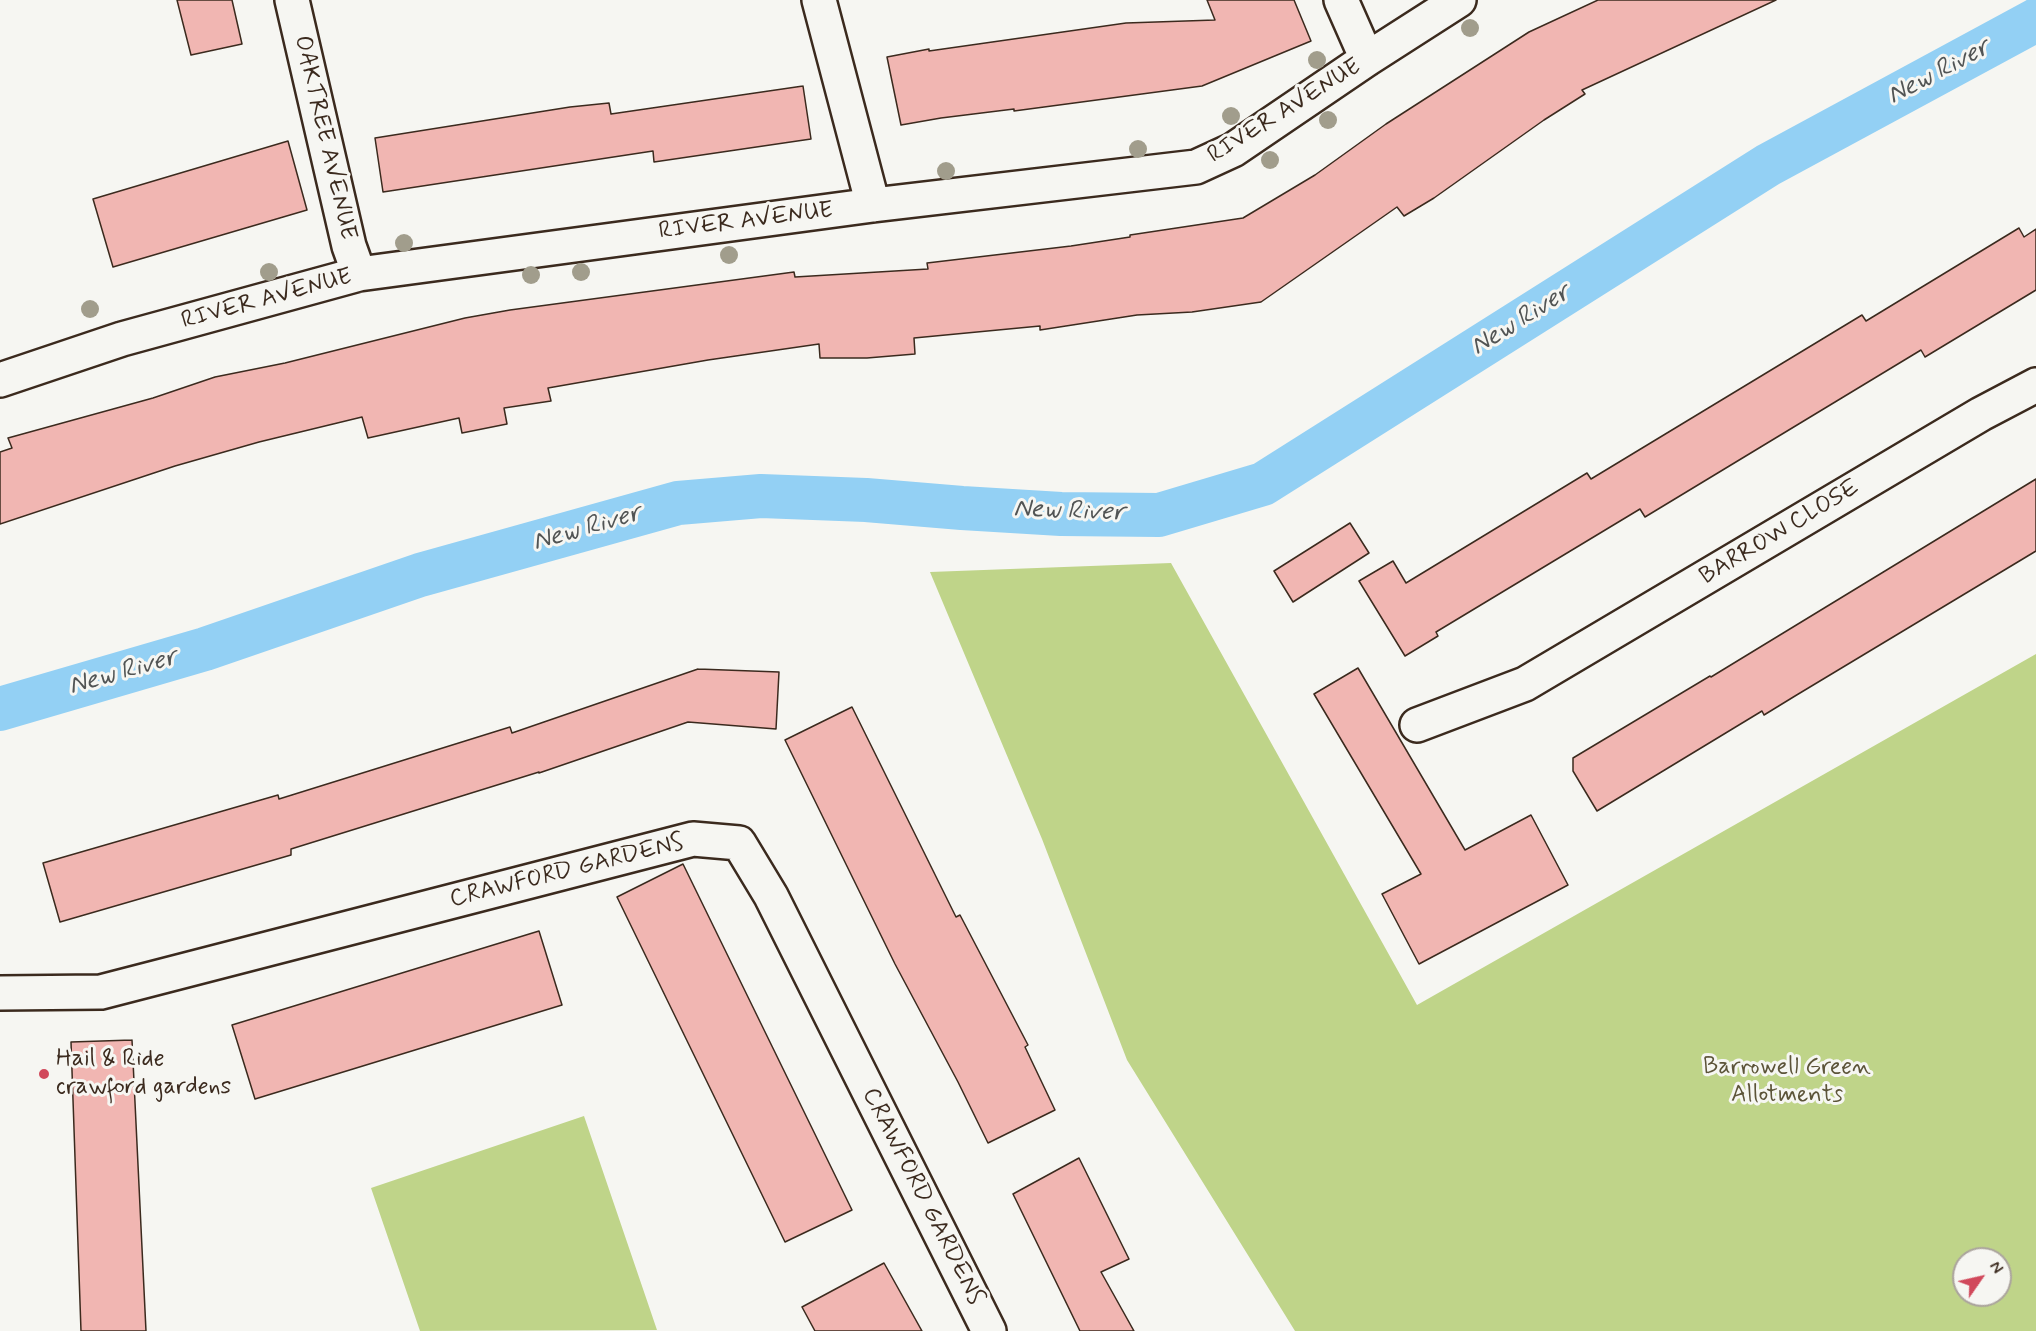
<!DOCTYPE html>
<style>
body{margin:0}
#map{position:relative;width:2036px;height:1331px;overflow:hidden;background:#f6f6f2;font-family:Mynerve,sans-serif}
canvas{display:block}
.north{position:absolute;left:1952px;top:1247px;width:60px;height:60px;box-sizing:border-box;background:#f6f6f2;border:2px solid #aba49d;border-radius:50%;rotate:56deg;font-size:16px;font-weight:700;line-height:24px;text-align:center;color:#3b2a1e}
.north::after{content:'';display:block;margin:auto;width:21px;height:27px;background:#d1495b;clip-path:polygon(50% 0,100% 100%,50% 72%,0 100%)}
</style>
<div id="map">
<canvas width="2036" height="1331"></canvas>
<div class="north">N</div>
</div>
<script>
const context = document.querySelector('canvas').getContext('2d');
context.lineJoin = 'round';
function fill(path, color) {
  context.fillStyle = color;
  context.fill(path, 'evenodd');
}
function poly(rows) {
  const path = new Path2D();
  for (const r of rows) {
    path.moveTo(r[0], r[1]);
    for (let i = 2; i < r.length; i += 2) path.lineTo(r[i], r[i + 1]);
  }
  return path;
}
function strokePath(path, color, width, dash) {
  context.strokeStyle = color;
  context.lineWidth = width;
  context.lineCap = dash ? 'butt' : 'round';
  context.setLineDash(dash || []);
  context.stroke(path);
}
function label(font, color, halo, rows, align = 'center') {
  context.font = font + ' Mynerve,sans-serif';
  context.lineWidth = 6;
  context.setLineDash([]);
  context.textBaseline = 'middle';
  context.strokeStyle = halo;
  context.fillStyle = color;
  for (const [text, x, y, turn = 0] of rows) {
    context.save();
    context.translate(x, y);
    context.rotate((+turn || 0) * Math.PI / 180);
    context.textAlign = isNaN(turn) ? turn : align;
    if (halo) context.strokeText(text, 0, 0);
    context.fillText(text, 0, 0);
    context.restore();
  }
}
fill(poly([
 [1171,563,1417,1005,2036,654,2036,1331,1295,1331,1127,1060,1042,839,930,572],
 [1964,1259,2000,1259,2000,1295,1964,1295],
 [584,1116,657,1330,420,1331,371,1188]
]), '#bfd489');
strokePath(poly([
 [0,709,205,649,420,575,678,503,761,496,866,500,962,508,1061,514,1159,515,1263,484,1768,165,2036,20]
]), '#93d0f4', 44);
const building = poly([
 [177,0,232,0,242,44,191,55,177,0],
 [1207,0,1294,0,1311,41,1202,86,1014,111,1014,109,941,118,901,125,887,57,929,49,929,51,1126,23,1215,20,1207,0],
 [1598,0,1776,0,1582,90,1585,94,1544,120,1434,198,1404,216,1397,207,1261,302,1192,312,1137,315,1040,330,1040,326,914,338,915,354,867,358,820,358,819,344,708,360,548,388,551,401,504,408,507,424,462,433,459,418,368,438,362,417,259,442,175,466,0,524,0,452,12,448,8,438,153,398,215,377,285,363,465,318,510,310,794,272,795,277,928,269,927,263,1071,246,1130,237,1130,235,1243,218,1315,175,1386,124,1529,32,1598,0],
 [803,86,811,139,654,162,653,151,383,192,375,138,570,107,609,103,611,114,803,86],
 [288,141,307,210,113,267,93,199,288,141],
 [2019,228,2024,237,2036,229,2036,290,1925,357,1921,350,1645,517,1640,509,1436,632,1438,636,1405,656,1359,581,1393,561,1406,583,1587,473,1591,479,1862,315,1866,321,2019,228],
 [2036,479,2036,551,1795,696,1764,715,1762,711,1597,811,1573,771,1573,758,1710,676,1711,677,2036,479],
 [1350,523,1369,553,1293,602,1274,571,1350,523],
 [1358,668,1465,850,1531,815,1568,885,1419,964,1382,894,1421,874,1314,694,1358,668],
 [698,669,779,672,776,729,688,722,539,773,539,772,291,849,291,855,60,922,43,863,278,795,279,799,510,727,512,733,698,669],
 [852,707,956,917,960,915,1028,1045,1025,1047,1055,1110,988,1143,958,1082,895,964,785,740,852,707],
 [683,864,852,1210,785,1242,617,897,683,864],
 [539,931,562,1005,255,1099,232,1025,539,931],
 [132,1040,146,1331,81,1331,71,1042,132,1040],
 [1079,1158,1129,1259,1101,1272,1134,1331,1080,1331,1013,1194,1079,1158],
 [884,1263,922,1331,815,1331,802,1307,884,1263]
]);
fill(building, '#f1b6b2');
strokePath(building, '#3b2a1e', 1.5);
const minor = poly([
 [292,0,349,246,359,274],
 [819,0,873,205],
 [1341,0,1367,59],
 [0,380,122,339,359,274,873,205,1196,167,1233,150,1367,59,1459,0],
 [1417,725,1525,684,1981,414,2036,385],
 [0,993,101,992,693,839,739,843,771,896,989,1331]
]);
strokePath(minor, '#3b2a1e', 38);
strokePath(minor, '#f6f6f2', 33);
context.fillStyle = '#a19d8c';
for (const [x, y] of [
 [1470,28],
 [1317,60],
 [1231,116],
 [1328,120],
 [1138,149],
 [1270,160],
 [946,171],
 [404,243],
 [729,255],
 [269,272],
 [581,272],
 [531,275],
 [90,309]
]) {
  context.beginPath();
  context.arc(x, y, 9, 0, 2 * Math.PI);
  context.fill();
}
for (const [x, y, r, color] of [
 [44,1074,6,"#d1495b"]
]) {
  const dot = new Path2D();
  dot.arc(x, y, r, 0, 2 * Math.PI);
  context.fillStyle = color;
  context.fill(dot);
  strokePath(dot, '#f6f6f2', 2);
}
label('24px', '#3b2a1e', '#f6f6f2', [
 ["RIVER AVENUE",1285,112,-32],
 ["OAKTREE AVENUE",324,138,77],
 ["RIVER AVENUE",746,222,-7],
 ["RIVER AVENUE",267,300,-15],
 ["BARROW CLOSE",1780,533,-31],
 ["CRAWFORD GARDENS",567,872,-14],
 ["CRAWFORD GARDENS",922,1197,63]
]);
label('24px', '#3b2a1e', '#f6f6f2', [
 ["Hail & Ride",56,1060],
 ["crawford gardens",56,1088]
], 'left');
label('24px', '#5c5439', '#f6f6f2', [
 ["Barrowell Green",1787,1068],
 ["Allotments",1787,1096]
]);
label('italic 26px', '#515454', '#f6f6f2', [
 ["New River",1939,73,-28],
 ["New River",1521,321,-32],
 ["New River",1069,512,2],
 ["New River",587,529,-16],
 ["New River",123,673,-16]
]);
</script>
